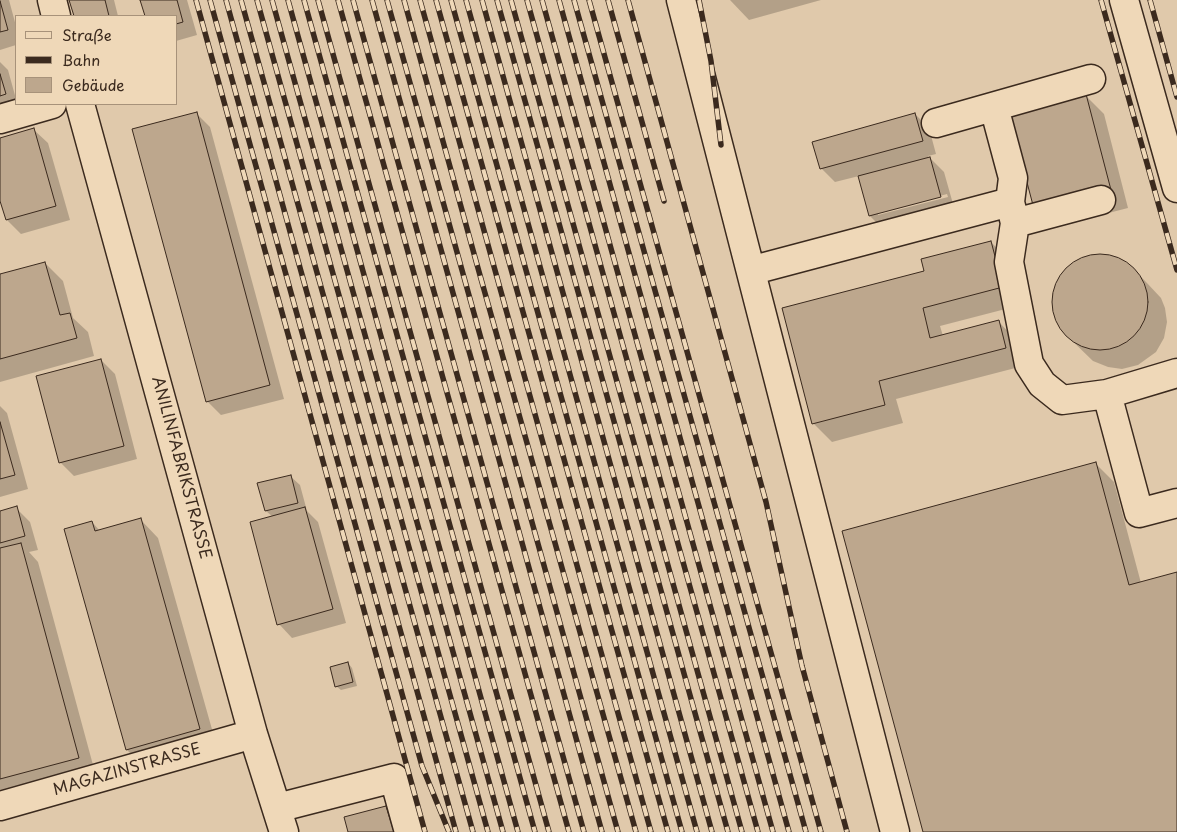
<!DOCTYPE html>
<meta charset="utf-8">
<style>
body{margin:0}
#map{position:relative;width:1177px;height:832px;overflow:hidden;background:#efd8b8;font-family:"Playpen Sans",sans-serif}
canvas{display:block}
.legend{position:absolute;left:15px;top:15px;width:162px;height:90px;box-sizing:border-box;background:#efd8b8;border:1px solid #a7927a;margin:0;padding:6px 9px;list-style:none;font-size:15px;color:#3b2a1e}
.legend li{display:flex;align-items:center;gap:10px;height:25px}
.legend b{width:25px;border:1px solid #a7927a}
</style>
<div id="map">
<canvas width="1177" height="832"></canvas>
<ul class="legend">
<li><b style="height:6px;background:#efd8b8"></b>Straße</li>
<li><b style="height:6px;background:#3b2a1e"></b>Bahn</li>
<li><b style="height:14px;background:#bda78d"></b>Gebäude</li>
</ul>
</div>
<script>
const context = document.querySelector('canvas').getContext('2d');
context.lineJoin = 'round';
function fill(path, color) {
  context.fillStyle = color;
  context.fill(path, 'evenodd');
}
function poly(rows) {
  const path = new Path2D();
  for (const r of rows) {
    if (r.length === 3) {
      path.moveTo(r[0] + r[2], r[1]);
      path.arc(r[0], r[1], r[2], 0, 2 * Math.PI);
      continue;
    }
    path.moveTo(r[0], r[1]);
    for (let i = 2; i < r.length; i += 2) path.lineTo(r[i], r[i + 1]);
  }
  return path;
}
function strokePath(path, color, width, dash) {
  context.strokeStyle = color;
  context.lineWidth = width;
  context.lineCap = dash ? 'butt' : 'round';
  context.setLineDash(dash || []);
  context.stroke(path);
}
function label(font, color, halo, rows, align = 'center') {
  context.font = font + ' "Playpen Sans",sans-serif';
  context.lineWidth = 4;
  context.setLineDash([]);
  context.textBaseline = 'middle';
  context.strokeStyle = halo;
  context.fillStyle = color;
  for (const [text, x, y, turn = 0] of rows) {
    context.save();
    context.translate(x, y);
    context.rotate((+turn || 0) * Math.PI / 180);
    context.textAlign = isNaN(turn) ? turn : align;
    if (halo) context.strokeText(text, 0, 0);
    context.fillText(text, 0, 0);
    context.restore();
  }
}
fill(poly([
 [0,0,1177,0,1177,832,0,832],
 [16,16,176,16,176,104,16,104]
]), '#e0c9ab');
fill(poly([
 [0,0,9,0,16,26,16,45,0,50],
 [71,0,114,0,118,16,76,16],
 [142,0,187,0,197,35,176,41,176,16,146,16],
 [730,0,821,0,749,20],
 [0,62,8,70,16,99,16,104,0,114],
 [1086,96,1104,114,1128,208,1054,227,1035,209],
 [196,113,210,127,284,399,221,415,207,401],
 [915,114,929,128,936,154,928,156,944,172,955,211,884,230,870,216,859,176,835,182,821,168],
 [947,194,948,197,878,215,878,213],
 [34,130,48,143,70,220,21,234,7,220,0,196,0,139],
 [991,242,1009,261,1021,305,940,326,943,336,998,321,1016,340,1023,366,896,399,903,423,832,442,813,423,926,271],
 [1095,255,1117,257,1131,266,1161,298,1165,308,1167,322,1164,338,1156,352,1138,365,1122,369,1108,367,1093,361,1062,331,1055,316,1053,297,1057,281,1066,270,1079,260],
 [45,263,63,281,73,318,88,332,94,356,0,382,0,276],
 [101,360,115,374,137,459,74,476,60,462],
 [0,406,7,413,28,489,0,497],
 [1096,464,1114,482,1141,583,1177,574,1177,832,924,832],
 [290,476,300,485,307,511,318,522,346,623,292,638,279,624,273,517,266,511,259,484],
 [16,508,30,522,38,550,29,552,38,562,96,776,0,802,0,512],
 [140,519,158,538,217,747,145,768,127,750,92,522,100,531],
 [348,663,352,668,357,686,341,690,336,686],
 [386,807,400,821,403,832,349,832]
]), '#0003');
const building = poly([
 [69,0,105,0,109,16,74,16,69,0],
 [140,0,177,0,183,22,176,24,176,16,145,16,140,0],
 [0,1,8,30,0,32,0,1],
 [0,74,6,94,0,96,0,74],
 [1086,94,1111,190,1034,209,1009,114,1086,94],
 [197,112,270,385,206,402,132,129,197,112],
 [915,113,923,141,820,169,812,142,915,113],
 [34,128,56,206,6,220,0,201,0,138,34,128],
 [930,157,941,197,869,216,858,176,930,157],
 [991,241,1003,287,923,308,930,338,999,320,1006,348,879,381,885,405,812,424,782,308,924,271,921,259,991,241],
 [1100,302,48],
 [45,262,60,315,70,313,77,338,0,359,0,274,45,262],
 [101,359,124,446,59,463,36,376,101,359],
 [0,422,15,475,0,479,0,422],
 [1096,462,1129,585,1177,572,1177,832,923,832,842,531,1096,462],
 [291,475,298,503,265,511,257,483,291,475],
 [17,506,25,536,0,543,0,511,17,506],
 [305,507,333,609,277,625,250,522,305,507],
 [141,518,200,729,126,750,64,529,92,521,95,531,141,518],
 [21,543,79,758,0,779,0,548,21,543],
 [348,662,353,682,335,687,330,667,348,662],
 [386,806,394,832,348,832,344,817,386,806]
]);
fill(building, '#bda78d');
strokePath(building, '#3b2a1e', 1);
const minor = poly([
 [52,0,56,16],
 [681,0,895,832],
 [1124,0,1177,188],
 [80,104,253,734,284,832],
 [994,107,1013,178,1010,202,1015,223,1009,262,1029,364,1042,384,1062,400,1107,394,1177,373],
 [0,119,52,104],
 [936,123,1091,79],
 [1015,223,1101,200],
 [761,268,1010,202],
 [1107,394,1139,513,1177,503],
 [0,806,253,734],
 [277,808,394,778,409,832]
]);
strokePath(minor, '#3b2a1e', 31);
strokePath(minor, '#efd8b8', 28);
const rail = poly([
 [196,0,425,832],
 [210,0,422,766,449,832],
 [226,0,456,832],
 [241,0,473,832],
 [257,0,488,832],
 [272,0,503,832],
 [288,0,518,832],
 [304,0,535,832],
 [318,0,549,832],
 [338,0,569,832],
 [353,0,584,832],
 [372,0,602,832],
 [387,0,618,832],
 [404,0,476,261,636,832],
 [420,0,651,832],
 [436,0,668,832],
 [451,0,682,832],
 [466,0,697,832],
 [482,0,712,832],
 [497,0,728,832],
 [511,0,742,832],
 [527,0,758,832],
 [542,0,773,832],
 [559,0,789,832],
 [574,0,806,832],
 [589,0,821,832],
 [608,0,664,201],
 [628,0,766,502,802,666,847,832],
 [699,0,711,61,721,145],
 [1101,0,1177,270],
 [1150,0,1177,97]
]);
strokePath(rail, '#3b2a1e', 5.5);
strokePath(rail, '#efd8b8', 4, [11]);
label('16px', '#3b2a1e', '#efd8b8', [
 ["ANILINFABRIKSTRASSE",181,468,75],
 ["MAGAZINSTRASSE",127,770,-16]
]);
</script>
